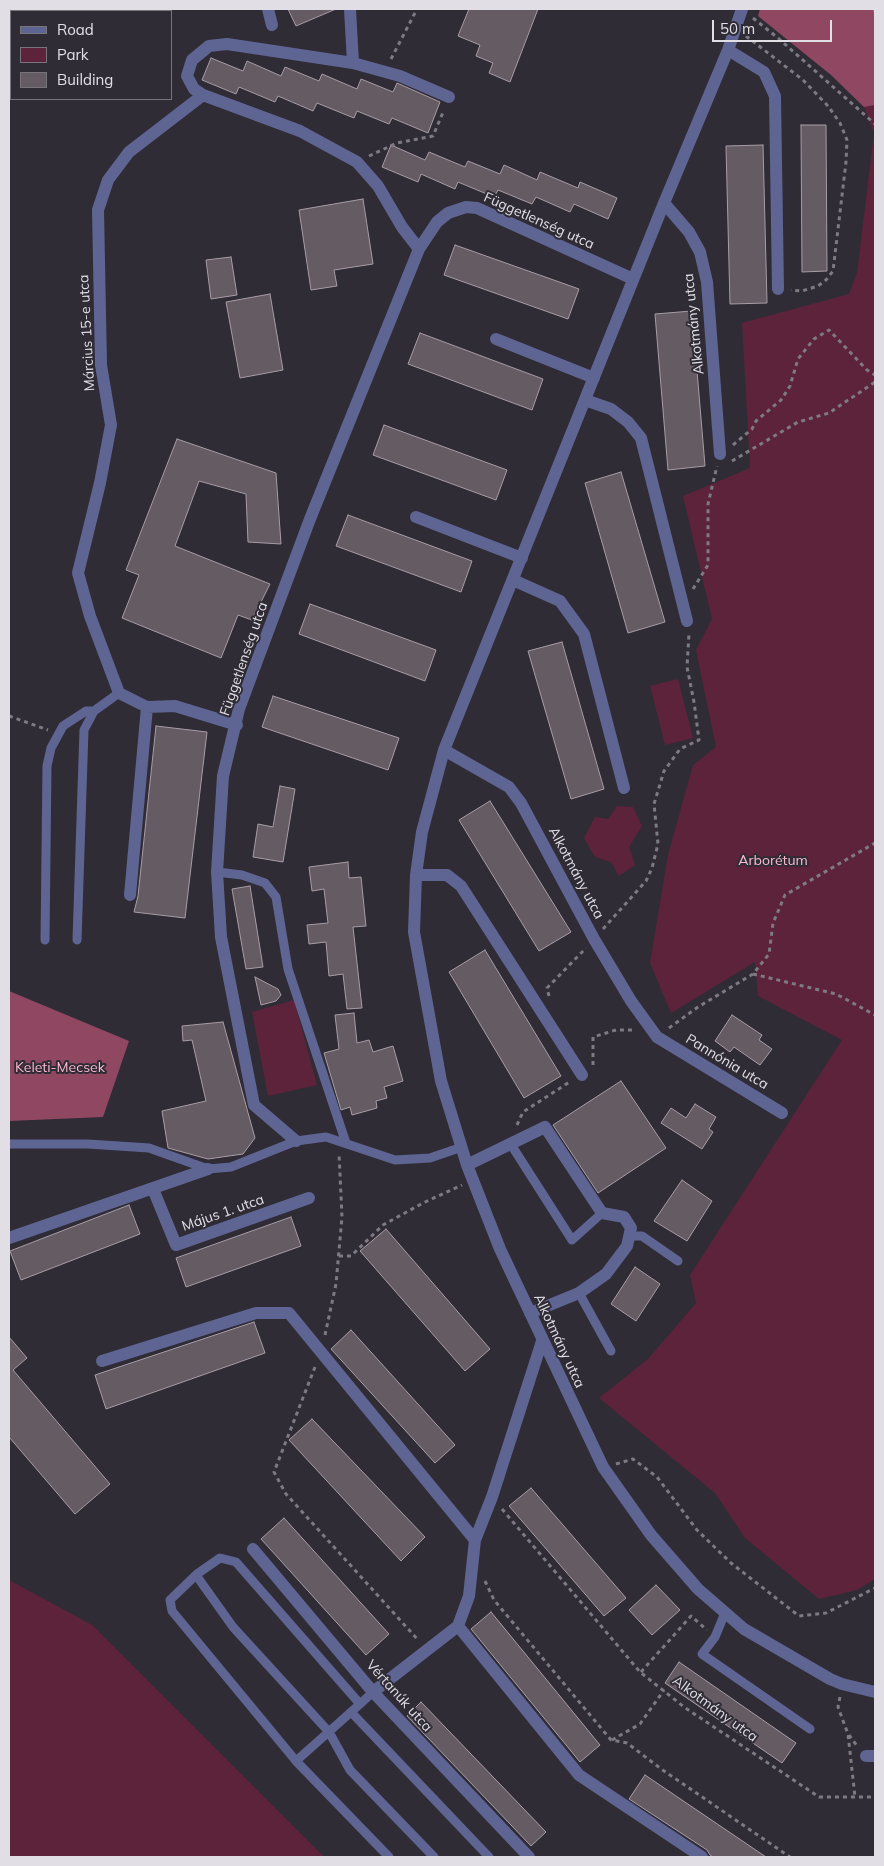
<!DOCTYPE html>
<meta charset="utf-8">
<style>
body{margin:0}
#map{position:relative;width:884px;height:1866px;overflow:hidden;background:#302c36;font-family:Mulish,sans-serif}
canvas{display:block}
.frame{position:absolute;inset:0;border:10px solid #e1dfe5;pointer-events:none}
.legend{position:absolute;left:10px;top:10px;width:162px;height:90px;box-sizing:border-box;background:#302c36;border:1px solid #77747c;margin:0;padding:6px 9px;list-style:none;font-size:15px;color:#e1dfe5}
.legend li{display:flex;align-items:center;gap:10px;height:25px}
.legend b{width:25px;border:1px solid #77747c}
.scale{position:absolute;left:712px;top:20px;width:120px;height:22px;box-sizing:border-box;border:2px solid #e1dfe5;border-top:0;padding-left:6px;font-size:15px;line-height:18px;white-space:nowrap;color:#e1dfe5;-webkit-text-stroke:4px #302c36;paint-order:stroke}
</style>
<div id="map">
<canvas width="884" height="1866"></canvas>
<div class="frame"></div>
<ul class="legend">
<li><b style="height:6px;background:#5e6593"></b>Road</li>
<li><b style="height:14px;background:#5c233a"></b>Park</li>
<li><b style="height:14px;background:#655b63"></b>Building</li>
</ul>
<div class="scale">50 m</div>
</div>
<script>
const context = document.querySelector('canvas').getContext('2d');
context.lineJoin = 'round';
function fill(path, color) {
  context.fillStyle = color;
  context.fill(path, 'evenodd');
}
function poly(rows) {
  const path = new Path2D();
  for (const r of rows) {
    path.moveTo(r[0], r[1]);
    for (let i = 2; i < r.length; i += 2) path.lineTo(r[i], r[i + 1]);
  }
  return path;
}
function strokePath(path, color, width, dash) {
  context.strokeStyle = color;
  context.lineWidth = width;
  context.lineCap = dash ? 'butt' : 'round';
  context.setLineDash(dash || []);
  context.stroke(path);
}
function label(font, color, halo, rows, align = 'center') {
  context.font = font + ' Mulish,sans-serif';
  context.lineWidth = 4;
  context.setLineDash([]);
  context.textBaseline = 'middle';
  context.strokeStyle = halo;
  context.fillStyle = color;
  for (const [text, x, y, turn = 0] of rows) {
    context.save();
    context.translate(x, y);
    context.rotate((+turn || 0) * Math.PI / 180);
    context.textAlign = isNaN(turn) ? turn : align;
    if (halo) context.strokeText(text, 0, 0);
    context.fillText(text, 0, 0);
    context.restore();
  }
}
fill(poly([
 [875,105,875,1579,857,1590,819,1599,745,1538,715,1493,599,1398,648,1359,696,1303,690,1275,842,1040,758,996,755,962,671,1013,650,963,668,855,693,765,716,747,696,650,712,619,683,496,750,468,742,323,849,294,857,273,874,133,864,107],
 [678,679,693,738,665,745,650,686],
 [617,806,633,807,642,826,629,847,635,865,619,876,611,862,595,857,584,838,595,817,608,819],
 [294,1000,317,1085,268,1096,252,1012],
 [9,1580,92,1625,324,1857,9,1857]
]), '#5c233a');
fill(poly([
 [760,9,875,9,875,105,864,107,831,75,758,16],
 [9,991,129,1041,103,1117,9,1121]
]), '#904762');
const building = poly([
 [288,9,336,9,296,26,288,9],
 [469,9,538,9,510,82,489,73,493,63,476,56,480,45,458,36,469,9],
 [211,58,243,71,247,61,281,76,285,67,319,81,322,74,357,89,361,79,393,92,397,83,440,102,428,133,392,118,389,124,357,111,354,118,317,103,313,111,278,96,275,102,239,87,236,94,202,80,211,58],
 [801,125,826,125,827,271,802,272,801,125],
 [391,145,425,160,429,152,465,167,468,161,500,174,504,165,537,180,540,172,578,188,580,182,617,198,608,219,574,204,570,212,536,197,532,204,498,190,494,197,458,182,455,189,421,174,418,182,382,167,391,145],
 [763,145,767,303,730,304,726,146,763,145],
 [363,199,373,264,334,270,337,286,311,290,299,210,363,199],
 [455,245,579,289,568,319,444,275,455,245],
 [231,257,237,295,211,299,206,260,231,257],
 [270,294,283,370,240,378,226,302,270,294],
 [692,311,705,466,668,470,655,314,692,311],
 [420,333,543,379,532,410,408,364,420,333],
 [384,425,507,470,496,500,373,455,384,425],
 [177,439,276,473,281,544,248,542,246,494,199,481,175,546,270,584,252,620,238,615,221,658,122,618,139,575,126,570,177,439],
 [621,472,665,622,628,633,585,483,621,472],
 [348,515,472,561,461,592,336,546,348,515],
 [310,604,436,650,425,681,299,634,310,604],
 [562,642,604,789,571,799,528,651,562,642],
 [273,696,399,738,388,770,262,727,273,696],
 [156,726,207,732,185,918,134,912,138,896,156,726],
 [280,786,295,789,283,862,253,857,258,824,273,827,280,786],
 [490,801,571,932,539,951,459,820,490,801],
 [348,862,349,878,361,877,366,926,353,927,362,1008,347,1009,343,974,329,976,326,942,309,944,307,925,328,923,324,889,312,891,309,867,348,862],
 [250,886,263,967,246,969,232,889,250,886],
 [485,950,561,1076,524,1098,449,972,485,950],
 [255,977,278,989,281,995,276,1001,261,1005,255,977],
 [354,1013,357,1043,369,1040,373,1052,393,1046,403,1081,384,1087,387,1098,376,1101,377,1108,352,1115,350,1107,341,1110,324,1053,339,1049,335,1015,354,1013],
 [732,1015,762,1035,759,1040,772,1049,760,1065,734,1047,730,1052,715,1041,732,1015],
 [223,1022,255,1138,243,1154,208,1159,168,1148,162,1111,206,1101,192,1040,183,1041,182,1026,223,1022],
 [621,1081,666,1148,598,1193,553,1125,621,1081],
 [695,1104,716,1117,709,1129,713,1132,702,1149,661,1123,671,1108,686,1118,695,1104],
 [682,1180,712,1201,687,1241,654,1221,682,1180],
 [129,1205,140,1234,21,1280,10,1251,129,1205],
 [291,1217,301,1246,186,1287,176,1258,291,1217],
 [386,1229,490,1349,465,1371,360,1251,386,1229],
 [635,1267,660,1284,636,1321,611,1304,635,1267],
 [254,1322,265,1353,106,1409,95,1375,254,1322],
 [351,1330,455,1445,435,1463,331,1349,351,1330],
 [9,1337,27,1358,13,1370,110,1484,75,1514,9,1437,9,1337],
 [312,1419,425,1537,401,1561,289,1440,312,1419],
 [531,1488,626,1598,604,1616,509,1506,531,1488],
 [284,1518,389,1634,366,1655,261,1539,284,1518],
 [656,1585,680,1610,652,1635,629,1610,656,1585],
 [491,1612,600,1745,580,1762,471,1629,491,1612],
 [679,1662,796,1743,782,1763,665,1683,679,1662],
 [421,1702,546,1832,531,1846,407,1716,421,1702],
 [645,1775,766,1857,713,1857,710,1855,707,1850,629,1799,645,1775]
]);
fill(building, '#655b63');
strokePath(building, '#a89da6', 1);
strokePath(poly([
 [874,9,875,12],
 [753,18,778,38,875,124],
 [746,36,803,80,828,106,840,123,847,140,846,162,833,271,826,280,818,286,802,291,791,290],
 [391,59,417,9],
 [369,156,397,143,433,136,444,110],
 [733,445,752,429,756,421,781,400,790,386,798,359,814,339,829,330,867,370,875,375],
 [732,461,798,422,829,413,875,382],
 [693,589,708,565,708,504,717,466],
 [9,716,48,730],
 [603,929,646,881,652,868,658,844,654,804,664,771,680,749,699,740,694,702,687,667,689,634],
 [753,974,836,994,875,1015],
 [549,996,547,988,586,948],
 [669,1028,698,1007,753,974,769,954,773,923,785,895,875,843],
 [593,1065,593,1037,616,1030,635,1030],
 [517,1125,523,1112,571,1081],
 [339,1256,351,1256,383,1225,423,1203,462,1185],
 [325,1335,336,1284,342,1217,339,1153],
 [315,1367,274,1472,286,1494,419,1641],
 [616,1464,633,1459,657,1477,697,1530,731,1563,799,1616,826,1613,875,1588],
 [502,1509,640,1672,684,1707,819,1797,875,1797],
 [485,1581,494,1600,611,1740,627,1743,664,1771,790,1857],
 [641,1672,691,1616,707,1630],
 [840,1697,838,1707,848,1734,855,1797],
 [849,1735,857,1746],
 [612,1740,640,1724,664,1690]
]), '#7e7a83', 3, [4, 4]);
strokePath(poly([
 [217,872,242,875,265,883,276,897,288,969,346,1143],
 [45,940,47,766,51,748,63,726,86,711,94,711],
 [77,940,84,730,94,711,119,693],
 [510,1143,572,1240,602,1213],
 [9,1144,88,1144,149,1148,208,1169,231,1167,296,1141,326,1137,395,1160,430,1158,462,1147],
 [629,1236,642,1236,678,1261],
 [579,1293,611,1351],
 [196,1575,233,1627,329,1732,350,1770,434,1857],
 [725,1613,715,1637,702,1654,810,1729],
 [360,1704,236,1562,220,1558,197,1574,170,1600,172,1611,296,1761,323,1737,360,1704,373,1692],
 [351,1712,489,1857],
 [296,1761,389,1857]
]), '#5e6593', 9);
strokePath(poly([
 [268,9,272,25],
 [350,9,353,63],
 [742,9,728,50,664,203,444,750,422,832,416,875,414,932,441,1081,467,1165,500,1249,603,1467,651,1535,698,1589,744,1629,830,1679,842,1684,875,1692],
 [728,50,764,72,775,96,778,289],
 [664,203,689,232,700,252,707,282,720,454],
 [419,249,402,227,378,186,357,162,300,131,203,95,194,89,187,76,192,60,209,46,227,44,353,63,400,76,449,97],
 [496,339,594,378],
 [585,400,611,409,628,422,641,438,687,621],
 [416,517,522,558],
 [513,580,560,601,584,634,624,788],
 [147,707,175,706,237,725],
 [444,750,509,787,521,803,594,939,631,1001,657,1037,782,1113],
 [416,875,447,875,461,886,582,1075],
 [130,895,147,707,119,693,90,616,78,573,100,483,111,425,101,365,98,210,108,180,129,152,203,95],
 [296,1141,254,1105,221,937,217,872,223,776,239,709,310,519,419,249,437,222,448,213,466,207,477,208,633,279],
 [467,1165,545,1127,602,1213,624,1217,631,1228,627,1246,606,1274,579,1293,530,1313],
 [153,1189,176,1245,309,1198],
 [9,1238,208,1169],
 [102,1361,256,1313,289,1313,475,1540],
 [253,1549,373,1692,529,1857],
 [458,1626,579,1775,702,1857],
 [373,1692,458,1626,469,1596,475,1540,492,1497,542,1341],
 [866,1756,875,1756]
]), '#5e6593', 12);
label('14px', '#e1dfe5', '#302c36', [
 ["Függetlenség utca",539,221,24],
 ["Alkotmány utca",694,324,-96],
 ["Március 15-e utca",87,333,-93],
 ["Függetlenség utca",244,659,-71],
 ["Alkotmány utca",576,873,62],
 ["Pannónia utca",727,1062,31],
 ["Május 1. utca",223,1213,-19],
 ["Alkotmány utca",559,1341,65],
 ["Vértanúk utca",399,1696,48],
 ["Alkotmány utca",715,1709,36]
]);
label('14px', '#fcbacf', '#302c36', [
 ["Arborétum",773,861],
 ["Keleti-Mecsek",60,1068]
]);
</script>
